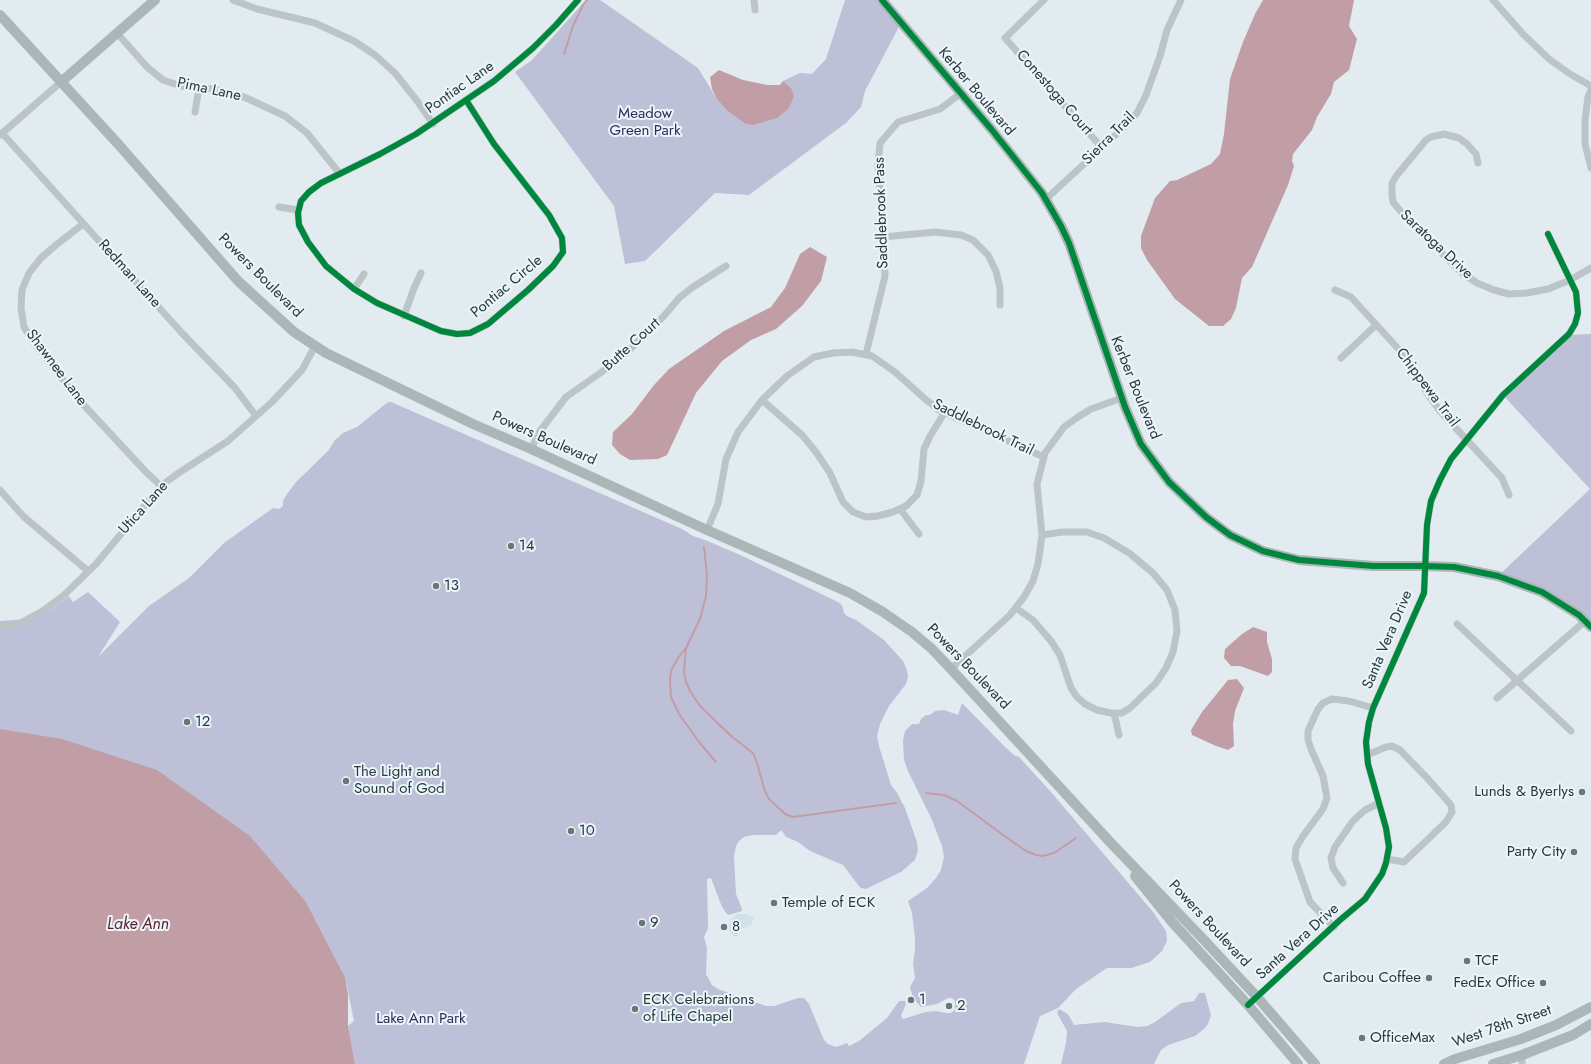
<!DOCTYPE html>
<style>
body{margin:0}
canvas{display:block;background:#e2ebef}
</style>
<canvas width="1591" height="1064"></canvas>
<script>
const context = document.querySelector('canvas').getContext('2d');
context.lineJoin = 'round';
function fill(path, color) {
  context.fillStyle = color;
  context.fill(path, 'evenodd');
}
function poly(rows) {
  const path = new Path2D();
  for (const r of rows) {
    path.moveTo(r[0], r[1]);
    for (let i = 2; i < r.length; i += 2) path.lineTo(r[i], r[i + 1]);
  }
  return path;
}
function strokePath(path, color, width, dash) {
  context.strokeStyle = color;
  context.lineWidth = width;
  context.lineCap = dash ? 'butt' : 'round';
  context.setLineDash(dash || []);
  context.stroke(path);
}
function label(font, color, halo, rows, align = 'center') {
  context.font = font + ' Jost,sans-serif';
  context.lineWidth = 4;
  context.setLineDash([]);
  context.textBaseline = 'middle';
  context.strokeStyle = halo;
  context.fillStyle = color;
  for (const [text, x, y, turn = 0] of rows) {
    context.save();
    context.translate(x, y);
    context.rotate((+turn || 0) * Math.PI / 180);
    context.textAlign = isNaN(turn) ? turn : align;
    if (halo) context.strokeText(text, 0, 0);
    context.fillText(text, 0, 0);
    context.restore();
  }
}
fill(poly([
 [586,0,600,0,698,68,717,99,791,88,783,81,800,73,812,74,826,59,845,0,881,0,901,23,865,91,861,107,846,123,749,195,715,193,645,261,625,264,614,206,515,72,532,60],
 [1591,334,1591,627,1542,592,1498,576,1590,489,1503,395,1568,335],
 [388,402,391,402,643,512,682,529,693,536,705,540,738,554,834,600,841,604,843,608,844,613,847,616,856,620,884,640,903,661,907,670,908,677,906,684,889,706,880,724,877,736,879,746,891,785,897,793,905,808,917,842,918,851,915,860,901,872,866,889,861,888,858,885,843,865,810,851,798,842,786,837,782,831,780,831,776,835,753,835,744,837,739,841,736,846,734,856,736,894,742,909,742,911,729,915,727,914,722,907,711,878,707,879,708,928,704,937,707,948,706,974,712,985,718,989,766,1006,774,1006,798,998,804,998,809,1004,824,1040,828,1044,836,1047,847,1043,849,1046,859,1041,887,1018,899,1001,905,1001,906,1004,901,1016,903,1019,926,1012,936,1011,946,1013,951,1013,955,1010,955,1001,952,998,948,998,937,1004,921,1007,913,998,910,987,915,978,913,963,915,950,915,938,912,913,908,901,927,888,936,878,941,870,944,857,942,846,932,820,908,771,904,760,903,741,905,731,912,724,919,724,921,719,926,715,930,715,935,711,944,710,958,715,962,703,1004,746,1015,756,1019,757,1051,792,1153,912,1166,931,1167,941,1162,951,1150,962,1131,968,1107,968,1076,989,1058,1008,1040,1016,1024,1064,355,1064,348,1026,354,1021,345,977,306,902,0,737,0,621,29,619,50,610,69,596,73,602,88,592,120,622,98,657,149,606,189,578,224,543,273,508,279,509,283,506,283,501,287,494,296,482,328,451,335,440,343,433,357,427],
 [1199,993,1205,993,1209,1008,1211,1015,1208,1024,1204,1029,1195,1036,1168,1045,1161,1050,1154,1064,1061,1064,1066,1043,1067,1031,1057,1013,1059,1009,1068,1014,1074,1025,1104,1022,1138,1027,1147,1026,1155,1022,1181,1003,1194,1001]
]), '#bec0d7');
fill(poly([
 [738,914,745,914,754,917,751,925,741,929,737,937,732,935,728,928,731,919]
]), '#cfe2e9');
fill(poly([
 [1263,0,1354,0,1349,26,1357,39,1349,70,1334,82,1331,94,1317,117,1312,130,1293,154,1292,161,1294,166,1288,185,1252,267,1242,278,1236,308,1231,319,1223,326,1209,326,1175,299,1147,260,1141,248,1141,236,1155,198,1170,181,1177,180,1211,164,1220,154,1224,134,1230,79,1243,42,1255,14],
 [719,70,743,80,767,85,780,85,783,81,791,88,794,96,789,108,777,118,753,125,746,124,728,111,717,99,712,89,710,77],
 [810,247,827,257,821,281,802,306,776,329,751,340,722,361,696,393,667,455,658,459,630,460,620,454,612,445,613,432,632,414,654,385,669,369,724,331,771,307,785,288,800,254],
 [1253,627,1267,632,1267,642,1272,659,1272,672,1268,676,1240,666,1231,666,1224,658,1225,649,1242,634],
 [1237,679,1244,688,1235,711,1233,724,1234,746,1228,750,1216,746,1192,735,1191,730,1202,712,1228,680],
 [0,729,62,739,157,770,250,836,306,902,345,977,348,995,348,1026,355,1064,0,1064]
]), '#c19da6');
strokePath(poly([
 [564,54,573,26,583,5,587,0],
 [704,547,707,575,706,596,700,619,686,648,684,672,686,682,690,691,700,706,731,736,753,753,757,763,765,791,769,799,785,814,793,817,896,803],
 [685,649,678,658,671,671,670,679,671,697,679,714,699,742,716,762],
 [926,793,944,795,957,801,1010,840,1026,851,1036,855,1043,856,1054,853,1076,838]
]), '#c19da6', 2);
strokePath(poly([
 [233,0,257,9,315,23,354,41,375,55,395,73,418,102,433,124],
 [754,0,755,10],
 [1044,0,1005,38,1102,148],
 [1493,0,1523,34,1549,59,1570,74,1591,86],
 [117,33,147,67,163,80,181,86,213,89,244,97,285,116,307,133,340,174],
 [1591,90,1588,97,1585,120,1585,144,1591,168],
 [466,100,494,144,549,215,562,238,563,252,553,266,528,290,488,324,470,333,457,334,441,331,377,303,354,289,326,266,308,242,299,225,298,213,301,201,309,192,321,183,380,154,416,134,494,81,533,48,556,25,578,0],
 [195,112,199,88],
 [2,133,181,332,235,388,256,416],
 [0,135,61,82],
 [1478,163,1476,154,1467,144,1459,138,1444,134,1431,137,1426,140,1397,175,1392,183,1392,195,1393,202,1406,218,1461,272,1477,283,1494,290,1509,294,1527,293,1548,289,1570,280,1591,268],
 [1046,199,1122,129,1137,113,1146,95,1160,56,1167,30,1181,0],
 [279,207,298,210],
 [83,224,56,245,41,258,29,273,22,290,21,308,24,327,37,347,81,402,145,471,161,486],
 [883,237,935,232,961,235,973,240,988,255,996,271,1000,288,1000,305],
 [354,289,364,274],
 [1335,290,1351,297,1403,354,1414,369,1427,393,1440,411,1502,478,1509,495],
 [404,316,414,288,421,273],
 [866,354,885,276,884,247,878,165,880,143,898,122,940,109,960,94],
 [1341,358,1376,325],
 [762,400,802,435,816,452,830,473,843,502,853,512,866,517,878,516,893,512,906,506,917,495,921,481,924,449,930,436,945,412],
 [531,449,540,431,566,397,620,359,663,317,680,297,693,287,726,266],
 [0,490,23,516,88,571],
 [900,509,919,534],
 [707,530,718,504,726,459,738,432,762,400,787,376,814,357,833,353,852,352,872,356,895,372,924,398,939,410,1044,457],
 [1016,608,1033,620,1051,641,1060,655,1071,688,1077,697,1085,704,1097,710,1111,713,1122,713,1130,708,1156,683,1166,668,1173,652,1177,631,1175,610,1167,590,1153,573,1129,553,1104,538,1087,532,1062,532,1042,535],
 [1457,624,1571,731],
 [0,626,6,627,20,623,41,612,63,596,96,564,161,486,177,474,228,441,272,402,302,370,315,346],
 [951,669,1010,615,1024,597,1033,581,1038,564,1042,535,1037,484,1045,453,1064,427,1078,417,1091,409,1122,398],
 [1497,698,1585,621],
 [1114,713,1119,735],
 [1367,755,1386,747,1392,746,1400,750,1428,779,1451,805,1452,812,1446,822,1404,862,1387,859],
 [1343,883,1333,868,1331,858,1335,847,1353,821,1365,810,1379,803],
 [1334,927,1310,902,1295,859,1296,848,1303,836,1323,809,1327,798,1323,776,1311,749,1308,740,1308,731,1318,709,1323,703,1332,699,1349,701,1373,708],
 [1248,1005,1340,920,1365,899,1382,874,1386,863,1389,847,1386,828,1368,764,1366,742,1369,722,1373,708,1424,593,1427,525,1431,501,1440,480,1451,459,1503,395,1569,334,1575,324,1578,313,1576,292,1548,234],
 [1522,1055,1522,1064]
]), '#bbc5c8', 7);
strokePath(poly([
 [882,0,992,130,1042,193,1061,226,1069,243,1125,407,1141,444,1169,482,1206,517,1230,535,1263,551,1299,560,1373,566,1425,566,1454,567,1498,576,1542,592,1579,615,1591,627],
 [0,15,119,145,238,281,294,332,326,353,473,424,531,449,707,530,850,593,883,612,912,632,932,649,951,669,1110,842,1204,940,1257,997,1315,1064],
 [61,82,155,0],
 [1135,876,1172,922,1248,1005,1298,1064],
 [1444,1064,1455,1059,1521,1039,1556,1025,1591,1007],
 [1493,1064,1522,1055,1573,1035,1591,1024]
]), '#abb6b9', 10);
strokePath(poly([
 [882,0,992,130,1042,193,1061,226,1069,243,1125,407,1141,444,1169,482,1206,517,1230,535,1263,551,1299,560,1373,566,1425,566,1454,567,1498,576,1542,592,1579,615,1591,627],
 [466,100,494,144,549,215,562,238,563,252,553,266,528,290,488,324,470,333,457,334,441,331,377,303,354,289,326,266,308,242,299,225,298,213,301,201,309,192,321,183,380,154,416,134,494,81,533,48,556,25,578,0],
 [1248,1005,1340,920,1365,899,1382,874,1386,863,1389,847,1386,828,1368,764,1366,742,1369,722,1373,708,1424,593,1427,525,1431,501,1440,480,1451,459,1503,395,1569,334,1575,324,1578,313,1576,292,1548,234]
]), '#00873e', 6);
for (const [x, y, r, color] of [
 [511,546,4,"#6a7779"],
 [436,586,4,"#6a7779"],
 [187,722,4,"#6a7779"],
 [346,781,4,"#6a7779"],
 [1582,792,4,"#6a7779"],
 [571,831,4,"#6a7779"],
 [1574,852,4,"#6a7779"],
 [774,903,4,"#6a7779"],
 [642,923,4,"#6a7779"],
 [724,927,4,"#6a7779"],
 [1467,961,4,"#6a7779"],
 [1429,978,4,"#6a7779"],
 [1543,983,4,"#6a7779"],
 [911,1000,4,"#6a7779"],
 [949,1006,4,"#6a7779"],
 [635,1009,4,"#6a7779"],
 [1362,1038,4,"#6a7779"]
]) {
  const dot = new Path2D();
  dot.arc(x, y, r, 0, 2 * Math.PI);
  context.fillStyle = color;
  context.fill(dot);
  strokePath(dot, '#eaf6fb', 1.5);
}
label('15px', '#293839', '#eaf6fb', [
 ["Pontiac Lane",460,88,-35],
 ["Pima Lane",209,90,12],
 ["Kerber Boulevard",976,92,50],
 ["Conestoga Court",1054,93,49],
 ["Sierra Trail",1109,139,-45],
 ["Saddlebrook Pass",882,213,-92],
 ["Saratoga Drive",1436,245,43],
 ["Redman Lane",129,274,48],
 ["Powers Boulevard",260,276,45],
 ["Pontiac Circle",507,287,-40],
 ["Butte Court",632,345,-42],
 ["Shawnee Lane",56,368,53],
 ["Kerber Boulevard",1135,388,68],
 ["Chippewa Trail",1427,388,53],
 ["Saddlebrook Trail",983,428,26],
 ["Powers Boulevard",544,439,24],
 ["Utica Lane",144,508,-48],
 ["Santa Vera Drive",1388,640,-67],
 ["Powers Boulevard",968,667,46],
 ["Powers Boulevard",1209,924,47],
 ["Santa Vera Drive",1298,942,-42],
 ["West 78th Street",1502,1027,-19]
]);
label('15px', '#302b59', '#eaf6fb', [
 ["Meadow",645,114],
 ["Green Park",645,131],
 ["Lake Ann Park",421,1019]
]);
label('15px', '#293839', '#eaf6fb', [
 ["14",519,546],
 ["13",444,586],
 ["12",195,722],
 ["The Light and",354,772],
 ["Sound of God",354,789],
 ["Lunds & Byerlys",1574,792,"right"],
 ["10",579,831],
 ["Party City",1566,852,"right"],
 ["Temple of ECK",782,903],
 ["9",650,923],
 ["8",732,927],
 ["TCF",1475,961],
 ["Caribou Coffee",1421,978,"right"],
 ["FedEx Office",1535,983,"right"],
 ["ECK Celebrations",643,1000],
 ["of Life Chapel",643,1017],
 ["1",919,1000],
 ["2",957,1006],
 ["OfficeMax",1370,1038]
], 'left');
label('italic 16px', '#5e1c28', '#eaf6fb', [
 ["Lake Ann",138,925]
]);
</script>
